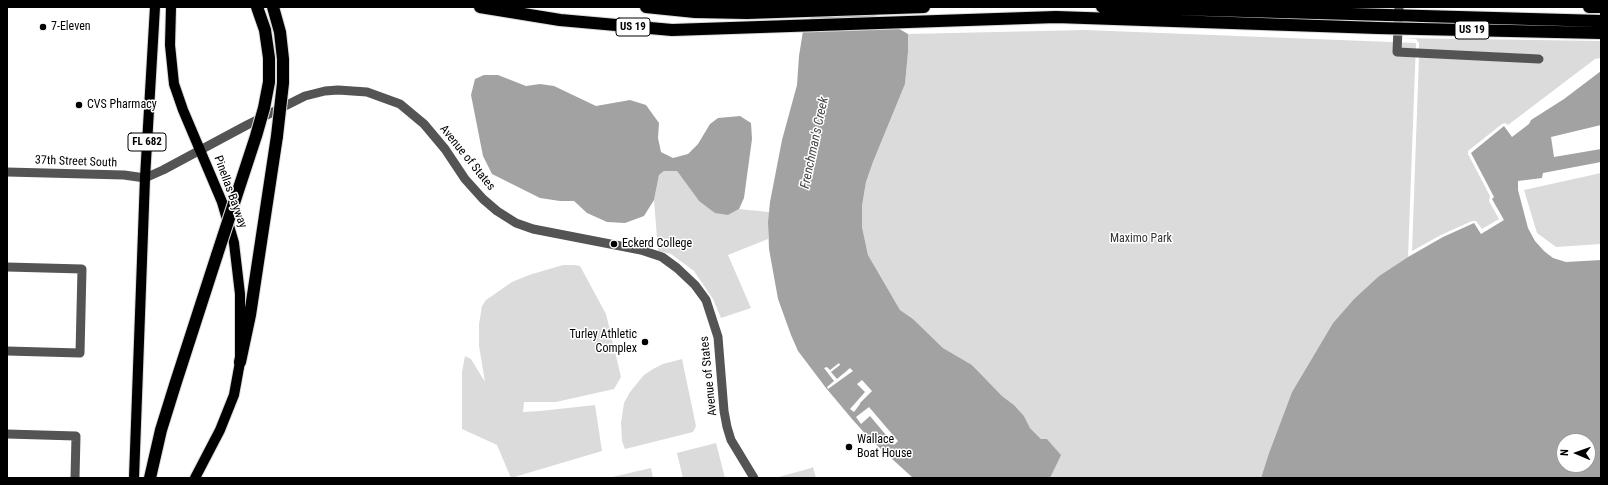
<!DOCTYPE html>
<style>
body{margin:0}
#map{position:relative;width:1608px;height:485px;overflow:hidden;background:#fff;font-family:"Roboto Condensed",sans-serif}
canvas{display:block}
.frame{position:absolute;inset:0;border:8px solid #000;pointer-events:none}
.north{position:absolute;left:1556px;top:433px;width:40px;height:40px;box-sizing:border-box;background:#fff;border:1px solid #999;border-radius:50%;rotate:272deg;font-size:11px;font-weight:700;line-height:16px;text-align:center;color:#000}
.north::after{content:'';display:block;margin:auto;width:14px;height:18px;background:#000;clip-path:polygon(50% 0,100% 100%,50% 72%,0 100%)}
</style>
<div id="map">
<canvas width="1608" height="485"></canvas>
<div class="frame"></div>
<div class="north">N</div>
</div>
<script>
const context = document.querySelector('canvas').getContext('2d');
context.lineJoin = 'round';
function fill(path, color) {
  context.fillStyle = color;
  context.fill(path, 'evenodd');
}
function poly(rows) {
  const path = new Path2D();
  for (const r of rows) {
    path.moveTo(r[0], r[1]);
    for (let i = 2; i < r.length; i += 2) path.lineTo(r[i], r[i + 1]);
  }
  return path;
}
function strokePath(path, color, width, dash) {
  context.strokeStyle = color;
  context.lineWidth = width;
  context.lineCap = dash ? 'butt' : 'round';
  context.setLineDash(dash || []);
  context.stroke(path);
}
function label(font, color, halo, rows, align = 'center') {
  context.font = font + ' "Roboto Condensed",sans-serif';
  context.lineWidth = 3;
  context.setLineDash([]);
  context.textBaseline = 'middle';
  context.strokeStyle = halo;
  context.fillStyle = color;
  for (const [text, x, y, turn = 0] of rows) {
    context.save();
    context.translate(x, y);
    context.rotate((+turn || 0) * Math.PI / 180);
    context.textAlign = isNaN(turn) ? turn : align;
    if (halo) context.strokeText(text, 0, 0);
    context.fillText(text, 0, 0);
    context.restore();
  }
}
fill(poly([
 [1085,30,1416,43,1408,257,1379,276,1354,299,1333,323,1292,392,1269,453,1261,478,1050,478,1060,454,1047,439,1041,439,1030,428,1024,416,1014,405,1002,396,972,365,943,348,913,319,900,310,868,255,862,227,862,206,866,182,873,162,905,84,908,52,908,34],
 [1402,38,1601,41,1601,58,1595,59,1508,125,1505,123,1502,124,1468,151,1468,154,1490,196,1489,201,1499,219,1482,229,1476,221,1472,221,1441,235,1412,251,1419,56,1542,63,1543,55,1419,49,1419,43,1416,39],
 [664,171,677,171,699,201,728,215,739,209,769,212,768,239,728,255,751,308,721,318,713,299,694,271,671,254,658,251,654,200,659,175],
 [1601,173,1601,244,1556,247,1537,233,1524,190],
 [563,265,574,265,580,266,606,314,621,377,614,389,556,402,516,402,524,402,523,412,540,411,595,405,602,451,511,478,497,445,462,429,462,372,465,356,471,359,485,382,479,346,479,324,482,306,486,300,512,282,529,275],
 [682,359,696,426,693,432,625,449,622,441,621,423,624,403,630,392,644,375,653,369,663,364],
 [716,443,725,478,683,478,677,453],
 [813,467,816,478,775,478,811,468],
 [651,468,653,478,608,478]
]), '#dbdbdb');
fill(poly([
 [817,7,861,7,908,34,908,52,905,84,873,162,866,182,862,206,862,227,868,255,900,310,913,319,943,348,972,365,1002,396,1014,405,1024,416,1030,428,1041,439,1047,439,1061,455,1050,478,913,478,869,438,852,419,826,388,798,351,791,335,778,299,769,249,768,222,770,202,782,140,797,85,799,56,803,31],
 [1601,71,1601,125,1551,137,1554,157,1601,149,1601,162,1543,173,1542,178,1518,181,1518,190,1528,228,1535,241,1544,251,1553,258,1566,262,1601,260,1601,478,1261,478,1269,453,1292,392,1333,323,1354,299,1379,276,1408,257,1443,237,1474,223,1481,234,1504,220,1492,199,1494,197,1471,153,1504,126,1512,137,1529,124,1531,120,1564,99],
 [1564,441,1588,441,1588,465,1564,465],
 [484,75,498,75,526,86,540,84,554,86,596,106,630,100,646,105,659,123,658,138,661,152,673,158,688,154,698,144,710,124,718,118,740,116,751,123,752,139,744,198,739,209,728,215,715,213,699,201,677,171,664,171,659,175,654,200,644,216,625,223,607,222,587,213,574,201,560,201,540,198,492,174,483,156,471,95,475,79]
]), '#a2a2a2');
fill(poly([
 [839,363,840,365,831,372,837,379,850,368,853,371,828,389,827,387,834,381,824,368,827,367,830,370],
 [862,380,872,391,860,403,860,404,854,412,850,409,865,392,857,384],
 [869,407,898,441,894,445,887,438,883,441,882,440,886,435,870,416,861,424,856,417]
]), '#fff');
const major = poly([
 [171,7,170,45,174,84,183,110,222,202,234,243,240,294,240,362,234,395,220,430,195,478],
 [134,478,145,178,155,7]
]);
const highway = poly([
 [480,7,560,20,672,30,1056,17,1378,28],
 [646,7,695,12,747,13,924,7],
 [1102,7,1601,21],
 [1589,7,1601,7],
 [1420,29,1601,33],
 [240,362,250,315,277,136],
 [150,478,161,430,175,385,217,255]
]);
strokePath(major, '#dbdbdb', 12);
strokePath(highway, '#dbdbdb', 14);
strokePath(poly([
 [1399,7,1397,52,1539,59],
 [7,172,124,175,145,178,163,170,247,125,305,96,325,91,338,90,367,92,400,104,424,124,445,149,465,179,483,199,497,211,516,223,533,229,641,250,662,257,677,268,695,285,706,300,718,337,724,411,727,427,731,440,754,478],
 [7,267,82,269,80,353,7,351],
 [7,434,76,436,75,478]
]), '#545454', 9);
strokePath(major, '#000', 10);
strokePath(highway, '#000', 12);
const highwayBridge = poly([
 [273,7,280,32,283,59,283,83,277,136],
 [1378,28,1420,29],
 [217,255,256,136,264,108,269,82,269,58,265,30,257,7]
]);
strokePath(highwayBridge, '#dbdbdb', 14, []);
strokePath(highwayBridge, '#000', 12);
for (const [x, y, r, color] of [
 [43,27,4,"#000"],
 [79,105,4,"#000"],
 [614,244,4,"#000"],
 [645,342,4,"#000"],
 [849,447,4,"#000"]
]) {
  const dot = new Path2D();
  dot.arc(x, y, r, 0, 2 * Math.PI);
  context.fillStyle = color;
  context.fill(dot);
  strokePath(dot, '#fff', 1.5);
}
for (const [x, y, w] of [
 [633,27,34],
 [1472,30,34],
 [147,142,38]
]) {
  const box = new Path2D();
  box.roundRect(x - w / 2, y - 9, w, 18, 3);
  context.fillStyle = '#fff';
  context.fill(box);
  strokePath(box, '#000', 1);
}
label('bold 11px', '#000', null, [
 ["US 19",633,27],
 ["US 19",1472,30],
 ["FL 682",147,142]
]);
label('12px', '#000', '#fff', [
 ["7-Eleven",51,27],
 ["CVS Pharmacy",87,105],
 ["Eckerd College",622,244],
 ["Turley Athletic",637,335,"right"],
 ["Complex",637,349,"right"],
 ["Wallace",857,440],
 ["Boat House",857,454]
], 'left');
label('12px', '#000', '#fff', [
 ["Avenue of States",467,158,51],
 ["37th Street South",76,162,2],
 ["Pinellas Bayway",230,192,70],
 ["Avenue of States",709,376,-96]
]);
label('12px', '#323232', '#fff', [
 ["Maximo Park",1141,239]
]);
label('italic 13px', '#434343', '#fff', [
 ["Frenchman's Creek",815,143,-78]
]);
</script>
